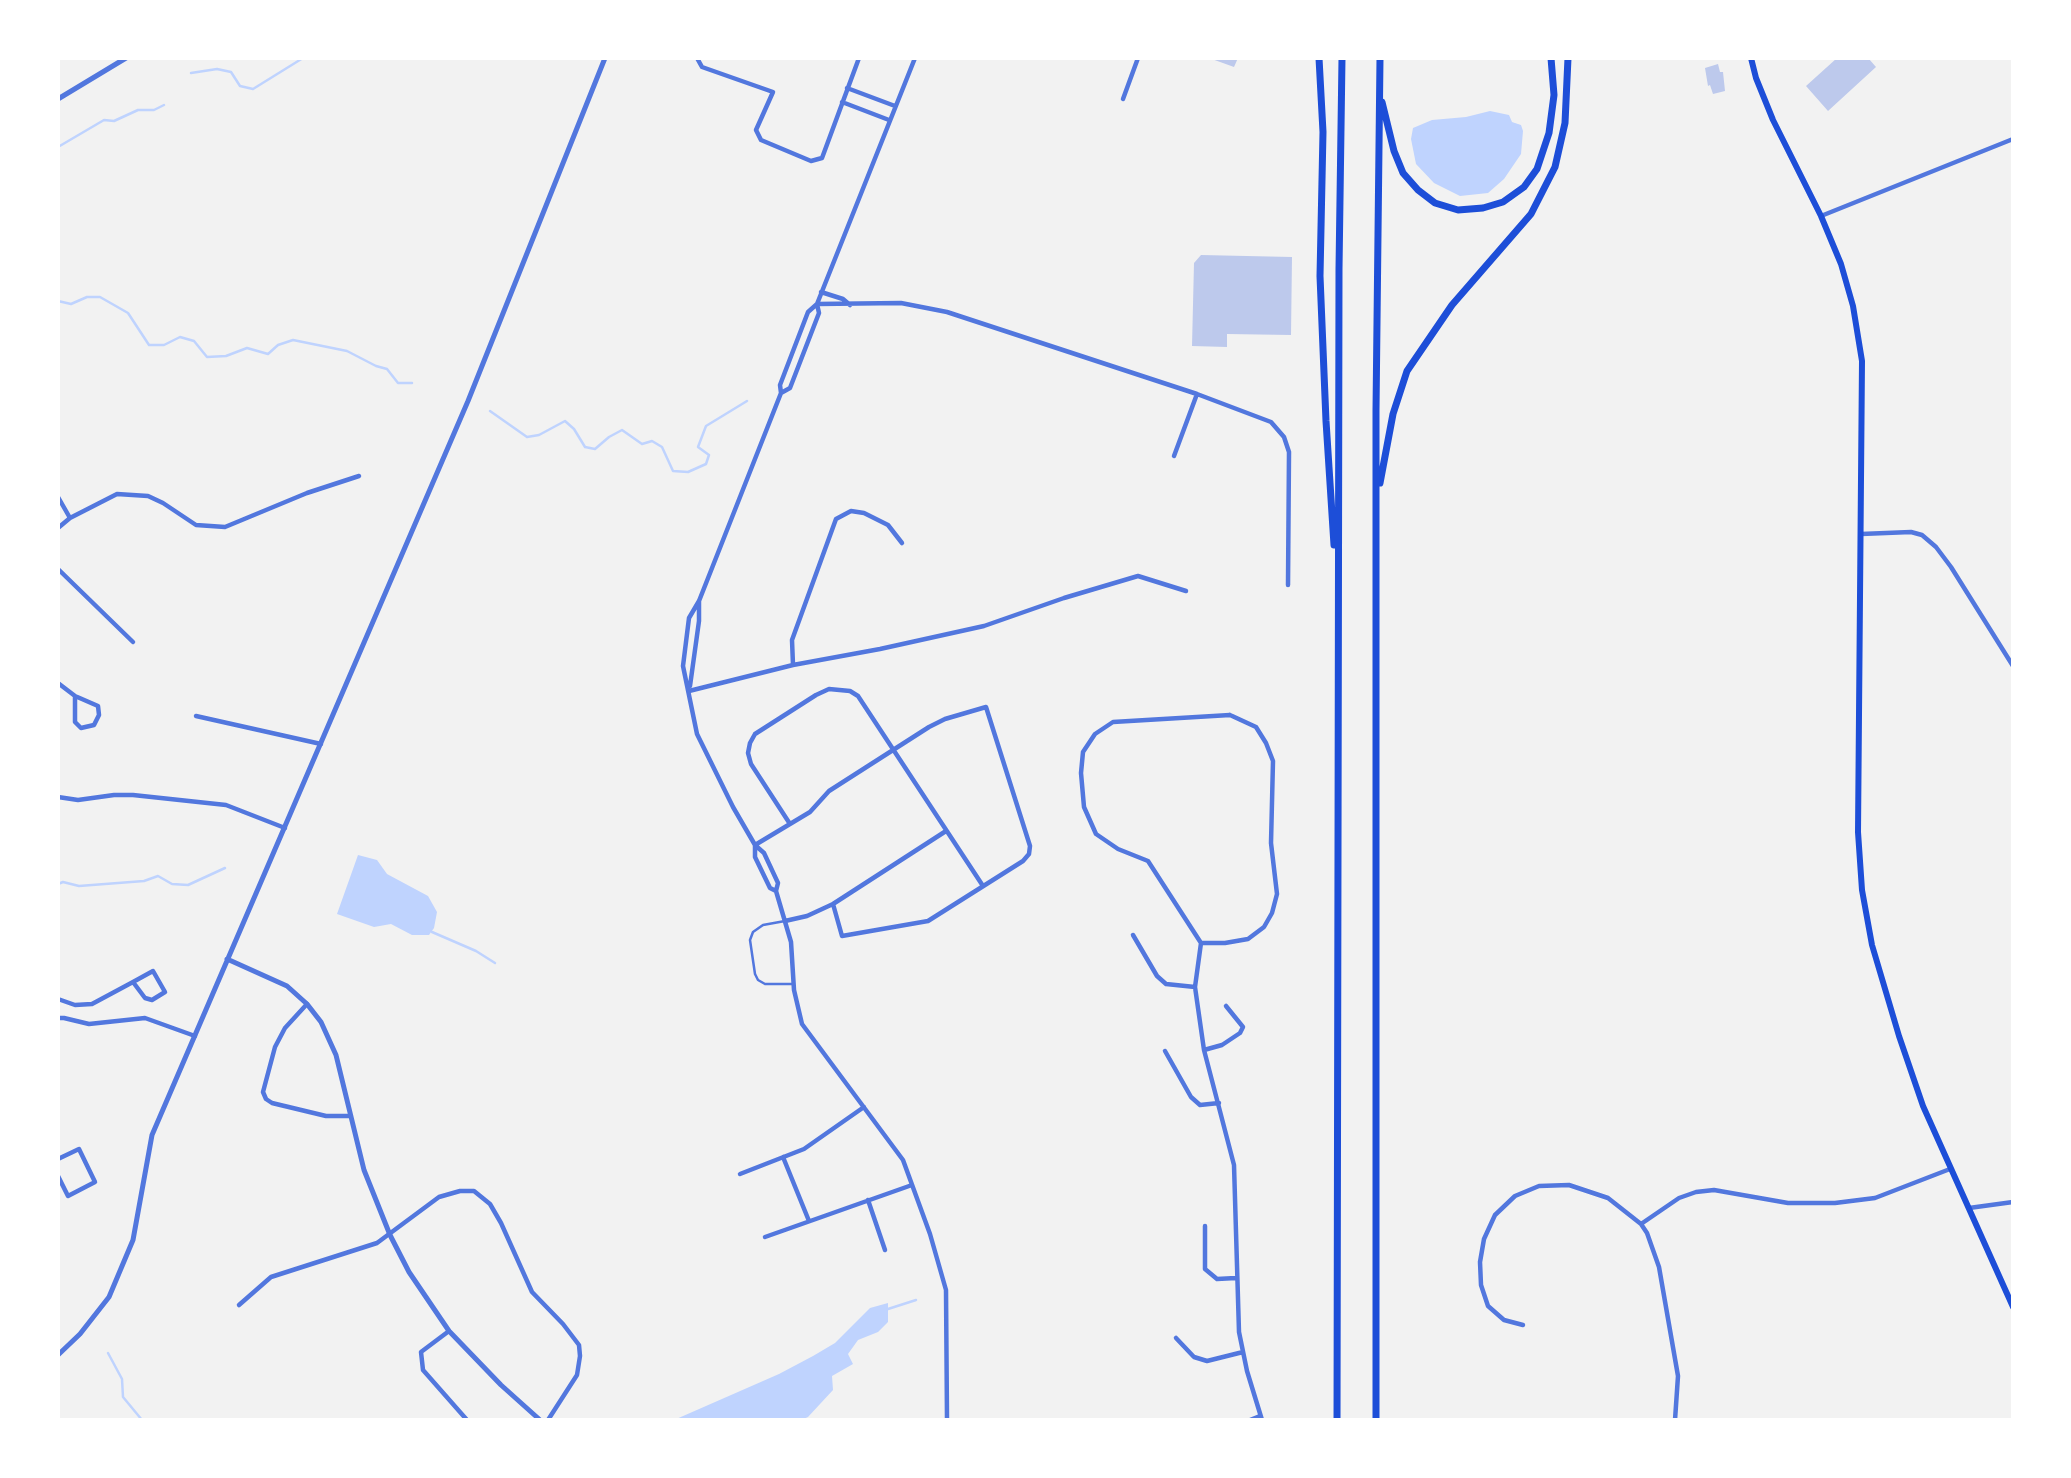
<!DOCTYPE html>
<style>
body{margin:0}
#map{position:relative;width:2071px;height:1478px;overflow:hidden;background:#f2f2f2;font-family:"Roboto Serif",serif}
canvas{display:block}
.frame{position:absolute;inset:0;border:60px solid #fff;pointer-events:none}
</style>
<div id="map">
<canvas width="2071" height="1478"></canvas>
<div class="frame"></div>
</div>
<script>
const context = document.querySelector('canvas').getContext('2d');
context.lineJoin = 'round';
function fill(path, color) {
  context.fillStyle = color;
  context.fill(path, 'evenodd');
}
function poly(rows) {
  const path = new Path2D();
  for (const r of rows) {
    path.moveTo(r[0], r[1]);
    for (let i = 2; i < r.length; i += 2) path.lineTo(r[i], r[i + 1]);
  }
  return path;
}
function strokePath(path, color, width, dash) {
  context.strokeStyle = color;
  context.lineWidth = width;
  context.lineCap = dash ? 'butt' : 'round';
  context.setLineDash(dash || []);
  context.stroke(path);
}
fill(poly([
 [1490,111,1509,115,1512,122,1521,125,1523,131,1521,154,1504,179,1488,193,1460,196,1434,183,1416,164,1411,139,1413,128,1432,120,1466,117],
 [358,855,377,860,387,874,428,896,437,912,434,928,429,935,412,935,391,924,374,927,337,914],
 [888,1303,888,1322,878,1332,858,1340,848,1354,853,1364,832,1376,833,1390,808,1417,801,1420,674,1420,779,1374,813,1356,835,1343,870,1308]
]), '#bfd3fe');
strokePath(poly([
 [191,73,217,69,231,72,240,86,253,89,303,58],
 [58,147,104,120,114,121,138,110,154,110,164,105],
 [58,301,71,304,87,297,100,297,128,313,149,345,164,345,180,337,194,341,207,357,226,356,247,348,268,354,278,345,293,340,347,351,376,366,387,369,398,383,412,383],
 [490,411,527,437,539,435,565,421,574,429,585,447,595,449,609,437,622,430,642,444,652,441,662,447,673,471,688,472,706,464,709,455,698,447,706,426,747,401],
 [58,884,63,882,79,886,144,881,158,876,172,884,188,885,225,868],
 [432,932,476,951,495,963],
 [888,1309,916,1300],
 [108,1353,122,1379,123,1397,142,1420]
]), '#bfd3fe', 2.5);
fill(poly([
 [1209,58,1238,58,1234,67],
 [1837,58,1871,58,1869,59,1876,67,1828,111,1806,86],
 [1718,64,1720,72,1723,72,1725,91,1713,94,1710,85,1708,86,1705,68],
 [1201,255,1292,257,1291,335,1227,334,1227,347,1192,346,1194,263]
]), '#bdc9ec');
strokePath(poly([
 [785,921,763,925,753,932,750,940,755,974,758,980,765,984,792,984]
]), '#5277de', 2.5);
strokePath(poly([
 [697,58,702,67,773,92,756,130,761,140,811,161,822,158,859,58],
 [915,58,817,304,808,312,780,385,781,393,699,601,689,618,683,666,697,734,733,807,755,845,764,853,778,883,776,891,791,942,794,990,802,1024,903,1160,930,1234,946,1290,947,1420],
 [847,88,895,106],
 [1123,99,1138,58],
 [842,102,889,120],
 [1821,216,2013,139],
 [821,292,843,299,850,305],
 [817,304,901,303,947,312,1197,394,1271,422,1284,437,1289,452,1288,585],
 [781,393,790,388,819,313,817,304],
 [1174,456,1197,394],
 [58,497,70,518],
 [58,528,70,518,117,494,148,496,163,503,196,525,225,527,307,493,359,476],
 [1861,534,1911,532,1922,535,1936,547,1951,567,2013,666],
 [58,569,133,642],
 [793,665,792,640,836,519,851,511,864,513,888,525,902,543],
 [58,683,75,696,98,706,99,715,94,725,81,728,75,722,75,696],
 [690,686,699,621,699,601],
 [689,691,793,665,880,649,984,626,1064,598,1138,576,1186,591],
 [1230,715,1256,727,1266,743,1273,761,1271,843,1277,894,1272,913,1264,927,1248,939,1225,943,1201,943,1148,861,1118,849,1096,834,1084,807,1081,773,1083,752,1095,734,1113,722,1230,715],
 [196,716,321,744],
 [58,797,78,800,114,795,133,795,226,805,285,828],
 [790,824,751,764,748,753,750,743,755,734,816,695,829,689,850,691,858,696,983,886],
 [755,845,810,812,829,791,929,727,945,719,986,707,1030,846,1029,854,1023,861,928,921,842,936,833,904,807,916,785,921],
 [755,845,755,857,770,888,776,891],
 [833,904,946,831],
 [1133,935,1157,976,1166,984,1195,987],
 [1201,943,1195,987,1204,1050,1234,1165,1239,1332,1247,1371,1262,1420],
 [58,999,75,1005,92,1004,133,982,153,971,165,992,152,1000,145,998,133,982],
 [307,1004,285,1028,275,1047,263,1092,266,1099,272,1103,326,1116,349,1116],
 [58,1018,64,1018,89,1024,145,1018,195,1036],
 [1204,1050,1222,1045,1240,1033,1243,1027,1226,1006],
 [1165,1051,1191,1097,1200,1105,1219,1103],
 [783,1157,809,1221],
 [58,1159,79,1149,95,1182,68,1196,58,1176],
 [740,1174,804,1149,864,1107],
 [868,1200,885,1250],
 [1969,1208,2013,1202],
 [1641,1224,1679,1198,1696,1192,1714,1190,1788,1203,1835,1203,1875,1198,1950,1169],
 [1205,1226,1205,1269,1217,1279,1236,1278],
 [765,1237,912,1185],
 [239,1305,271,1277,377,1243,439,1197,460,1191,474,1191,490,1204,501,1223,532,1292,563,1324,579,1345,580,1356,577,1375,548,1420],
 [1523,1325,1504,1320,1488,1306,1481,1285,1480,1262,1484,1239,1495,1215,1515,1196,1539,1186,1569,1185,1608,1198,1641,1224,1647,1233,1659,1267,1678,1376,1675,1420],
 [449,1331,421,1352,423,1370,467,1420],
 [1176,1338,1194,1357,1207,1361,1243,1352],
 [1250,1420,1260,1416]
]), '#5277de', 4.5);
strokePath(poly([
 [58,99,126,58],
 [227,959,287,986,307,1004,321,1022,336,1055,364,1170,390,1235,409,1272,449,1331,501,1385,540,1420],
 [58,1355,80,1334,109,1297,133,1240,152,1135,468,401,605,58]
]), '#5277de', 5);
strokePath(poly([
 [1751,58,1756,78,1773,120,1821,216,1841,264,1853,306,1862,361,1858,832,1862,890,1872,945,1899,1036,1923,1106,2013,1307]
]), '#1d4ed8', 6);
strokePath(poly([
 [1319,58,1323,132,1320,276,1326,421,1334,545],
 [1382,102,1394,151,1403,173,1418,190,1435,203,1458,210,1483,208,1503,202,1524,187,1537,169,1549,133,1554,95,1551,58],
 [1380,483,1393,414,1407,371,1452,305,1531,214,1555,167,1565,123,1568,58],
 [1337,1420,1339,269,1342,58],
 [1376,1420,1376,410,1380,58]
]), '#1d4ed8', 7);
</script>
